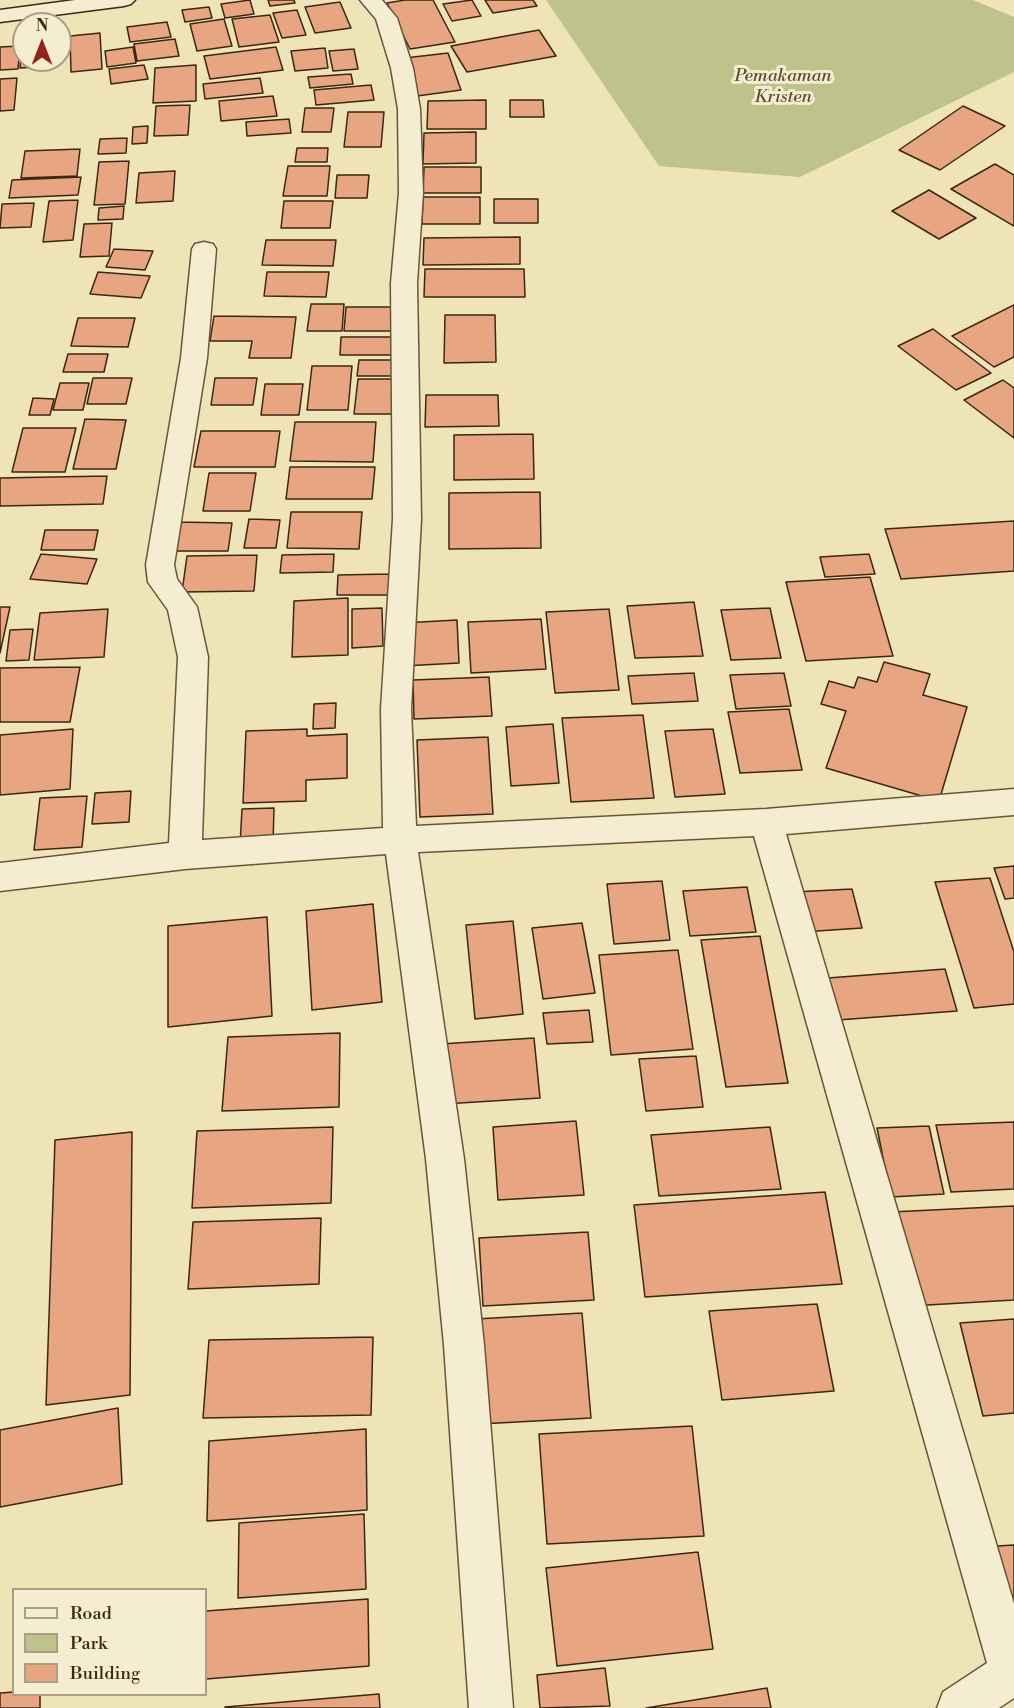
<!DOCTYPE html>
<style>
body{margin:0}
#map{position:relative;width:1014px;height:1708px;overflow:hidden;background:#efe3b8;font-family:"Libre Bodoni",serif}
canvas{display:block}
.legend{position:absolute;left:12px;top:1588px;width:195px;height:108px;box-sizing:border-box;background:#f5edd1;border:2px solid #ab9e85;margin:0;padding:8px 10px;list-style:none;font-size:18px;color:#3b2712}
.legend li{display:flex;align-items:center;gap:12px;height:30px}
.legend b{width:30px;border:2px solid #ab9e85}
.north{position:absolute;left:12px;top:12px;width:60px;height:60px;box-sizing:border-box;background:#f5edd1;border:2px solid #ab9e85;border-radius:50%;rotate:0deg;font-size:16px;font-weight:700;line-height:24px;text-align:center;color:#3b2712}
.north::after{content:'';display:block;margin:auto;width:21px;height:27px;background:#8f2418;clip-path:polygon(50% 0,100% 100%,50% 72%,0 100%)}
</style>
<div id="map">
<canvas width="1014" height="1708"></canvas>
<ul class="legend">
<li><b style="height:8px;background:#f5edd1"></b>Road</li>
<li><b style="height:16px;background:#bec28b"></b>Park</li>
<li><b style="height:16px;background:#e7a681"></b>Building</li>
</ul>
<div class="north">N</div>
</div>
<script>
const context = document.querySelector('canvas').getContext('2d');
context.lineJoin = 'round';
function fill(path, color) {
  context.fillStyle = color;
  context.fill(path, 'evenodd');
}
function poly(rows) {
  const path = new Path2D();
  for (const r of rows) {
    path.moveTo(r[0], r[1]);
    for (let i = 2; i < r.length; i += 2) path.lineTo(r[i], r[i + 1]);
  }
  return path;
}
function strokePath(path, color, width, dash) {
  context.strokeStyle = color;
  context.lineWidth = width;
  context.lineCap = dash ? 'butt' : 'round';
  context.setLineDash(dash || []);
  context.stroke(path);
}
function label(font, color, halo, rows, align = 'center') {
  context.font = font + ' "Libre Bodoni",serif';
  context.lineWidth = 6;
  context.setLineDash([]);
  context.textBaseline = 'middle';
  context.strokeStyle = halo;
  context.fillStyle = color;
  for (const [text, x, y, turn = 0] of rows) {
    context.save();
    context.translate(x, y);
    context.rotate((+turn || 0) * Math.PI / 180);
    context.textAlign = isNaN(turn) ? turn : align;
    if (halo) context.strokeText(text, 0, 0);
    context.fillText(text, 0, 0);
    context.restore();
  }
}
fill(poly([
 [546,0,973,0,1014,17,1014,72,800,177,659,166]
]), '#bec28b');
const building = poly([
 [250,0,254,14,225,18,221,4,250,0],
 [268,0,294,0,295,3,270,6,268,0],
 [405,0,433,0,455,42,410,49,387,3,405,0],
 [472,0,481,16,452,21,443,4,472,0],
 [485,0,533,0,537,6,493,13,485,0],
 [340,2,351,28,315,33,305,7,340,2],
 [209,7,212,18,185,22,182,10,209,7],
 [297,10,306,35,282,38,273,13,297,10],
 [270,15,279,42,239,47,232,19,270,15],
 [224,19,232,46,197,51,190,24,224,19],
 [167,22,171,37,130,42,127,27,167,22],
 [539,30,556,56,467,72,451,46,539,30],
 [100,33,102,69,71,72,70,36,100,33],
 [175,39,179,56,137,61,134,44,175,39],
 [22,43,24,60,57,60,57,66,20,68,22,43],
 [20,46,18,69,0,70,0,47,20,46],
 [133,47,136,63,107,67,105,51,133,47],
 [276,47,283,70,210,79,204,56,276,47],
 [325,48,328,68,295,71,291,51,325,48],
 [354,49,358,69,333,71,329,51,354,49],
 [448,53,461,90,417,96,405,58,448,53],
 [144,65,148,79,111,84,109,69,144,65],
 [196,65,196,101,153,103,155,68,196,65],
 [351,74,353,84,310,88,308,77,351,74],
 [17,78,14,110,0,111,0,79,17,78],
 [260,78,263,93,205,99,203,84,260,78],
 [371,85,374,100,316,105,314,90,371,85],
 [273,96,277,116,221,121,219,101,273,96],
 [486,100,486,129,427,129,428,101,486,100],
 [510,100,543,100,544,117,510,117,510,100],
 [190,105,188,135,154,136,156,106,190,105],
 [963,106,1005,126,940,170,899,150,963,106],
 [305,108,334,108,331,132,302,132,305,108],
 [348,112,384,112,381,147,344,147,348,112],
 [289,119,291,133,247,136,246,122,289,119],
 [148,126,147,143,132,144,133,127,148,126],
 [476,132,476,163,423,164,424,133,476,132],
 [127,138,126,153,98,154,100,139,127,138],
 [297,148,328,148,327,162,295,162,297,148],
 [80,149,77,176,21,178,25,151,80,149],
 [129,161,125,204,94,205,99,162,129,161],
 [995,164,1014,175,1014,226,951,189,995,164],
 [288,166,330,166,327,196,283,196,288,166],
 [424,167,481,167,481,193,423,193,424,167],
 [175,171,173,201,136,203,139,173,175,171],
 [337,175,369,175,367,198,335,198,337,175],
 [81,177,78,195,9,198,12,180,81,177],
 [929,190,976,218,939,239,892,211,929,190],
 [423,197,480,197,480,224,422,224,423,197],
 [494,199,538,199,538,223,494,223,494,199],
 [78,200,73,240,43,242,49,201,78,200],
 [284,201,333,201,330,228,281,228,284,201],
 [34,203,31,227,0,228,2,204,34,203],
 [124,206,123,219,98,220,99,208,124,206],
 [112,223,109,256,80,257,84,224,112,223],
 [520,237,520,264,423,265,424,238,520,237],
 [266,240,336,240,333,266,262,265,266,240],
 [114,249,153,251,145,270,106,267,114,249],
 [425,269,524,269,525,297,424,297,425,269],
 [98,272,150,276,141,298,90,294,98,272],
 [267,272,329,272,326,297,264,296,267,272],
 [311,304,344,304,342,331,307,331,311,304],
 [1014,305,1014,357,994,367,952,336,1014,305],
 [346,307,400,307,398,331,344,331,346,307],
 [445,315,495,315,496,362,444,363,445,315],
 [214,316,296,317,291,358,249,358,252,341,210,341,214,316],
 [78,318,135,318,128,347,71,346,78,318],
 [933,329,991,373,956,390,898,346,933,329],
 [341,337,393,337,392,355,340,355,341,337],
 [68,354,108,354,104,372,63,372,68,354],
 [359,360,395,360,394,376,357,376,359,360],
 [312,366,352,366,348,410,307,410,312,366],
 [93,378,132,378,126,404,87,404,93,378],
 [215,378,257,378,253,405,211,405,215,378],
 [358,379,398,379,395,414,354,414,358,379],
 [1003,380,1014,388,1014,438,964,400,1003,380],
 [60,383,89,383,83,410,53,410,60,383],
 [265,384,303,384,299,415,261,415,265,384],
 [426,395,498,395,499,426,425,427,426,395],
 [33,398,54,399,50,415,29,415,33,398],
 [85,419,126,420,116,469,73,469,85,419],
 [295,422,376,422,373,462,290,461,295,422],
 [23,428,76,428,65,472,12,472,23,428],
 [201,431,280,431,275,467,194,467,201,431],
 [533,434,534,479,454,480,454,435,533,434],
 [290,467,375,467,372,499,286,499,290,467],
 [209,473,256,473,250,511,203,511,209,473],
 [107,476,103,504,0,506,0,478,107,476],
 [540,492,541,548,449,549,449,493,540,492],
 [291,512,362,512,359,549,287,548,291,512],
 [249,519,280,520,276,548,244,548,249,519],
 [1014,521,1014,571,901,579,885,529,1014,521],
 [176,522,232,523,228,551,172,551,176,522],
 [45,530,98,530,94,550,41,550,45,530],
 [41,554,97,559,87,584,30,579,41,554],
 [334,554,333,572,280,573,282,555,334,554],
 [869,554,875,574,825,577,820,557,869,554],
 [257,555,254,591,182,592,187,556,257,555],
 [390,574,389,595,337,595,338,575,390,574],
 [870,577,893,656,806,661,786,582,870,577],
 [348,598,348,655,292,657,294,601,348,598],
 [694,602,703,656,635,658,627,606,694,602],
 [0,607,10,607,0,653,0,607],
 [382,608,383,646,352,648,352,609,382,608],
 [770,608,781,658,731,660,721,610,770,608],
 [108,609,104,657,34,660,40,613,108,609],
 [609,609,619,690,555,693,546,612,609,609],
 [541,619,546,669,471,673,468,622,541,619],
 [457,620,459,663,403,666,402,623,457,620],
 [33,629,29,660,6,661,10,630,33,629],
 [884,662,930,674,923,695,967,707,939,801,826,768,846,711,821,704,829,681,854,688,858,677,877,682,884,662],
 [80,667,70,722,0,722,0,668,80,667],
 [694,673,698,701,632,704,628,676,694,673],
 [784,673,791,706,736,709,730,675,784,673],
 [489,677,492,716,414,719,413,680,489,677],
 [336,703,335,728,313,729,314,704,336,703],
 [789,709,802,770,740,773,728,712,789,709],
 [643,715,654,798,571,802,562,718,643,715],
 [553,724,559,783,511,786,506,727,553,724],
 [73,729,70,789,0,795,0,735,73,729],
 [307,729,307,736,347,734,347,778,306,780,306,801,243,803,246,731,307,729],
 [713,729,725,794,675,797,665,731,713,729],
 [488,737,493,814,420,817,417,740,488,737],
 [131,791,129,822,92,824,95,793,131,791],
 [87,796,82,847,34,850,40,798,87,796],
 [274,808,273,844,240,845,242,809,274,808],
 [1014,866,1014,898,1005,899,994,868,1014,866],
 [990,878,1014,952,1014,1004,974,1008,935,882,990,878],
 [662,881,670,940,614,944,607,884,662,881],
 [747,887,756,932,690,936,683,891,747,887],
 [852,889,862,928,802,932,794,892,852,889],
 [373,904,382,1002,312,1010,306,911,373,904],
 [267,917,272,1016,168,1027,168,926,267,917],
 [513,921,523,1014,475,1019,466,925,513,921],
 [582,923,595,993,543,999,532,928,582,923],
 [760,936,788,1083,726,1087,701,940,760,936],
 [678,950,693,1049,611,1055,599,955,678,950],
 [945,969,957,1011,825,1021,815,979,945,969],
 [589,1010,593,1042,547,1044,543,1013,589,1010],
 [340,1033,339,1107,222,1111,228,1037,340,1033],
 [534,1038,540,1098,444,1104,441,1044,534,1038],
 [696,1056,703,1107,646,1111,639,1059,696,1056],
 [576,1121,584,1195,498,1200,493,1127,576,1121],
 [1014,1122,1014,1189,951,1192,936,1125,1014,1122],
 [929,1126,944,1194,891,1197,877,1128,929,1126],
 [333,1127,331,1203,192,1208,197,1131,333,1127],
 [770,1127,781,1189,659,1196,651,1135,770,1127],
 [132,1132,130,1395,46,1405,55,1140,132,1132],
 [825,1192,842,1284,645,1297,634,1205,825,1192],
 [1014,1206,1014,1300,910,1306,891,1212,1014,1206],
 [321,1218,319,1284,188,1289,193,1222,321,1218],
 [588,1232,594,1300,483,1306,479,1238,588,1232],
 [817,1304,834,1391,722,1400,709,1311,817,1304],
 [582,1313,591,1418,480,1424,476,1319,582,1313],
 [1014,1319,1014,1413,983,1416,960,1323,1014,1319],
 [373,1337,371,1415,203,1418,209,1340,373,1337],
 [118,1408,122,1484,0,1507,0,1430,118,1408],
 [692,1426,704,1536,547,1544,539,1434,692,1426],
 [366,1429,367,1510,207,1521,209,1441,366,1429],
 [364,1514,366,1589,238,1598,239,1523,364,1514],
 [1014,1545,1014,1621,997,1546,1014,1545],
 [698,1552,713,1649,557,1666,546,1568,698,1552],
 [368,1599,369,1666,206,1679,206,1611,368,1599],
 [605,1668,610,1706,540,1708,537,1675,605,1668],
 [767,1688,771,1708,646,1708,767,1688],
 [14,1692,14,1694,40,1694,40,1708,0,1708,0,1693,14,1692],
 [379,1694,380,1708,225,1708,225,1707,379,1694]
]);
fill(building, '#e7a681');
strokePath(building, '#3b2712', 1.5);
const street = poly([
 [360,0,382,0,397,18,413,68,420,109,423,193,417,283,421,519,411,709,416,826,766,809,1014,789,1014,815,786,834,1014,1604,1014,1698,999,1708,937,1708,943,1692,987,1663,754,836,418,852,464,1159,484,1345,513,1708,469,1708,444,1345,426,1159,386,854,185,869,0,891,0,863,169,843,178,657,168,610,148,582,146,565,181,358,192,249,195,244,204,242,213,244,216,249,207,358,174,565,177,579,197,607,208,657,202,840,383,828,381,709,393,519,391,283,399,193,398,109,391,68,376,19,360,0]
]);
const secondary = poly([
 [75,0,135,0,131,4,124,6,0,22,0,10,75,0]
]);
strokePath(street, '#68563c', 3);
strokePath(secondary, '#3b2712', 3);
fill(street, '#f5edd1');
fill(secondary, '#f5edd1');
label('italic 18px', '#5c4e30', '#f5edd1', [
 ["Pemakaman",783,77],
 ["Kristen",783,98]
]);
</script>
